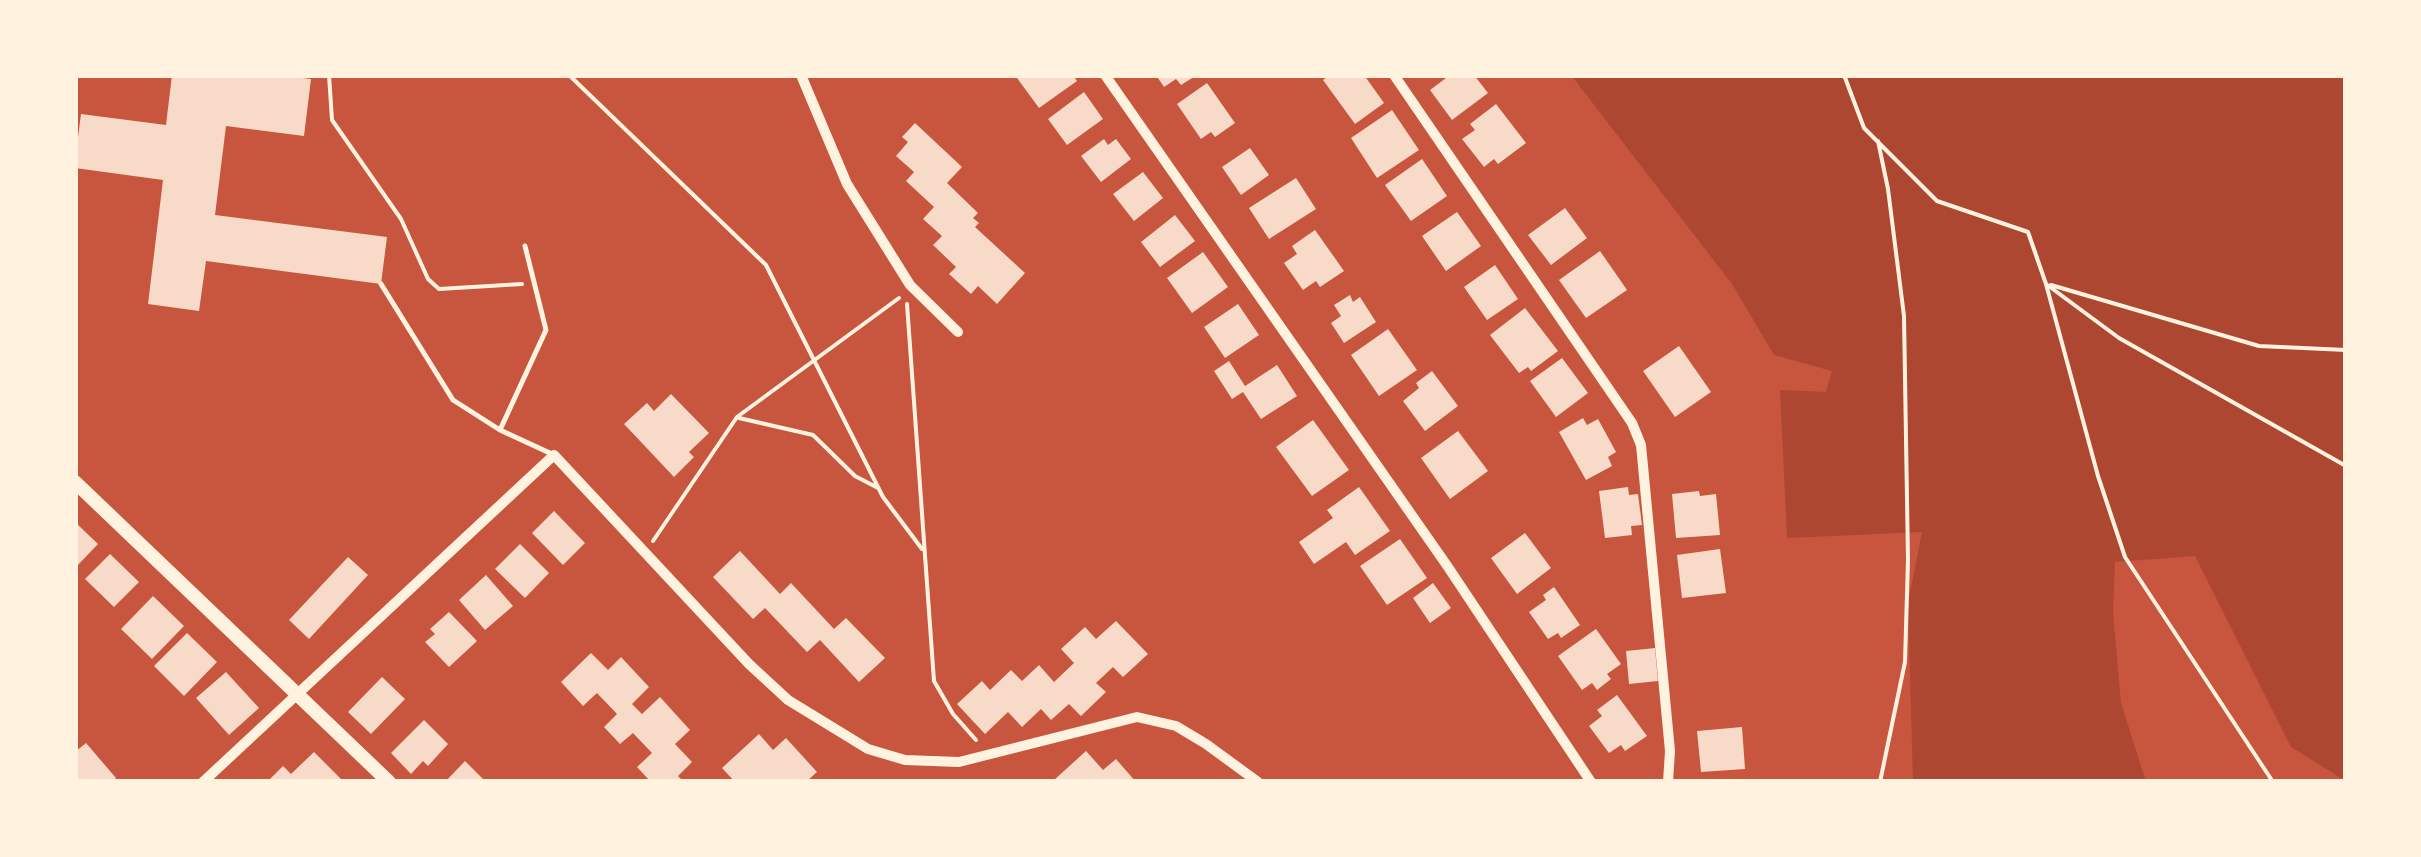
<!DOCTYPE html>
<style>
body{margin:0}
#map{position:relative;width:2421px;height:857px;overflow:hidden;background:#c8553d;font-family:"Noto Sans",sans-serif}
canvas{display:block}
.frame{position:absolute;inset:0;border:78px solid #fff3e0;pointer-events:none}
</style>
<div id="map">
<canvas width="2421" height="857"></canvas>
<div class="frame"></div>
</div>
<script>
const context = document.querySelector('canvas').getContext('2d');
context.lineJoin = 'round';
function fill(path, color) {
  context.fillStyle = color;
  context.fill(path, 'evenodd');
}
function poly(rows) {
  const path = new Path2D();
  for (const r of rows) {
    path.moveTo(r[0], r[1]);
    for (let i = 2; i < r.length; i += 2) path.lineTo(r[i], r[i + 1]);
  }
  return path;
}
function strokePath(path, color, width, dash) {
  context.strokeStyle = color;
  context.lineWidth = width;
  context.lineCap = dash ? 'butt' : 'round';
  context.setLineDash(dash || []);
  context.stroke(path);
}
fill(poly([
 [1571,75,2346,75,2346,781,2291,747,2195,556,2115,562,2113,613,2121,703,2146,782,1913,782,1908,603,1922,532,1787,538,1780,390,1826,392,1832,371,1774,355,1732,284]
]), '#ae4732');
fill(poly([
 [172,75,277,75,311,79,304,136,226,126,215,215,387,237,381,284,206,261,199,311,148,304,163,180,75,168,75,160,81,114,166,125],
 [1022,75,1073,75,1077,81,1039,108,1017,78],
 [1156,75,1197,75,1181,85,1176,79,1164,87],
 [1330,75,1364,75,1384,103,1355,124,1323,80],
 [1450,75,1474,75,1488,93,1452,120,1430,90],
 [1207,83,1235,123,1215,137,1211,132,1201,139,1177,104],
 [1084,92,1103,119,1067,145,1048,119],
 [1496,104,1526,143,1498,164,1494,159,1484,167,1462,139,1475,130,1470,124],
 [1392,110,1419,150,1377,178,1351,138],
 [915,123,962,167,947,183,978,213,973,218,979,223,975,227,1025,273,997,304,978,286,971,294,949,274,956,267,933,245,942,236,923,219,934,207,906,181,914,172,896,156,908,142,902,137],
 [1104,139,1108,145,1116,139,1131,159,1101,182,1081,156],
 [1250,148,1269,175,1241,195,1222,167],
 [1422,159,1447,196,1411,221,1385,185],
 [1143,172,1163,198,1134,221,1113,194],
 [1296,178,1316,209,1269,239,1249,208],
 [1565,208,1587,238,1551,265,1528,235],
 [1457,212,1481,246,1446,271,1422,236],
 [1175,215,1195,241,1160,267,1141,242],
 [1315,230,1344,271,1320,287,1316,281,1303,290,1284,263,1297,254,1292,246],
 [1600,251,1627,290,1586,318,1559,280],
 [1203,252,1228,287,1192,313,1167,278],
 [1495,265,1518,299,1487,320,1464,287],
 [1350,295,1353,302,1360,297,1376,322,1344,343,1331,323,1341,316,1334,305],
 [1238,304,1259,335,1225,358,1204,327],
 [1525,308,1558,351,1531,371,1528,367,1519,373,1490,335],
 [1388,329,1417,370,1379,396,1351,355],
 [1679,346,1711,392,1675,417,1643,371],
 [1562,358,1588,393,1556,417,1530,381],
 [1229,361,1245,386,1277,365,1297,396,1261,419,1243,392,1232,399,1214,371],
 [1432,371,1458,406,1425,431,1403,401,1419,388,1416,383],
 [671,394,709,433,689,452,694,457,674,477,624,424,647,403,654,411],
 [1583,418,1587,425,1598,419,1616,452,1608,457,1612,466,1586,480,1559,432],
 [1313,420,1349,470,1312,496,1276,447],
 [1458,431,1488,471,1450,499,1421,458],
 [1359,487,1390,531,1355,555,1346,542,1314,564,1299,542,1333,518,1327,510],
 [1628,487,1629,495,1638,494,1642,525,1631,526,1632,535,1605,538,1599,491],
 [1699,491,1700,496,1716,494,1720,535,1676,538,1672,494],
 [554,511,585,543,563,565,532,533],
 [75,522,98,544,75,568],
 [1525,533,1551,568,1517,594,1491,558],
 [1400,539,1427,578,1387,605,1360,566],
 [520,544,549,573,525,598,495,569],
 [1720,549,1726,593,1682,598,1677,555],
 [740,551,780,594,791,583,834,629,846,618,885,658,859,682,820,640,807,652,765,608,753,619,713,577],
 [110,554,139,582,114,607,85,579],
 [348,557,368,575,309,639,289,620],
 [486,575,513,606,485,630,459,600],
 [1433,583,1451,608,1430,623,1413,598],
 [1554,587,1580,625,1561,638,1558,633,1548,639,1529,612,1546,600,1543,595],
 [153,596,184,626,152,659,121,629],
 [449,612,477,641,449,667,425,642,435,634,430,629],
 [1116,621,1148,654,1123,677,1113,667,1096,683,1106,692,1081,716,1069,704,1051,720,1041,709,1022,727,1008,712,985,734,957,704,982,681,990,690,1011,670,1022,681,1039,665,1054,682,1074,663,1061,649,1085,627,1096,639],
 [1596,629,1621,664,1607,674,1611,679,1597,690,1592,683,1582,690,1558,656],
 [187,633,217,662,184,696,154,666],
 [1655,648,1658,681,1629,684,1626,651],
 [591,653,608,670,621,657,649,687,632,704,642,714,660,697,690,730,675,744,692,762,678,776,684,782,651,782,637,767,652,753,633,733,620,744,604,727,617,714,597,693,583,706,561,682],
 [226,672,259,708,229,735,196,698],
 [382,677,405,699,371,734,348,712],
 [1617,695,1647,736,1625,751,1621,745,1609,753,1589,726,1602,716,1597,710],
 [424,720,448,744,428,766,423,761,411,774,391,753],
 [1742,727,1745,769,1701,772,1697,731],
 [759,734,773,750,786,738,817,772,806,782,735,782,722,768],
 [86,743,116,778,111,782,75,782,75,752],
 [1086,751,1103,770,1116,759,1136,782,1056,782,1054,780],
 [314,752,341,779,338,782,267,782,283,766,291,774],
 [465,761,486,782,445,782]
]), '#f7dbc8');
strokePath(poly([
 [329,75,332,120,401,219,428,279,439,289,522,284],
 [569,75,766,265,883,497,922,549],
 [1844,75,1864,128,1937,201,2028,232,2046,284,2119,338,2346,466],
 [1878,141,1888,189,1904,316,1908,560,1905,662,1880,782],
 [2046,284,2098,476,2125,557,2273,782],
 [2051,285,2259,346,2346,350],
 [907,304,934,681,953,714,976,740],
 [739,418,813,435,855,476,878,488],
 [653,541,737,417,899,298]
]), '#fff3e0', 4);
strokePath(poly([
 [381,284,453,400,500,430,546,330,525,246],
 [500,430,552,454]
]), '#fff3e0', 5);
strokePath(poly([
 [801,75,847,184,910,285,958,332],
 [1105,75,1448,567,1591,782],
 [1394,75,1632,423,1641,445,1670,751,1668,782],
 [203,782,554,455,749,664,788,700,868,749,905,760,959,762,1137,717,1176,726,1206,744,1258,782]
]), '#fff3e0', 10);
strokePath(poly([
 [75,482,389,782]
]), '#fff3e0', 14);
</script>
